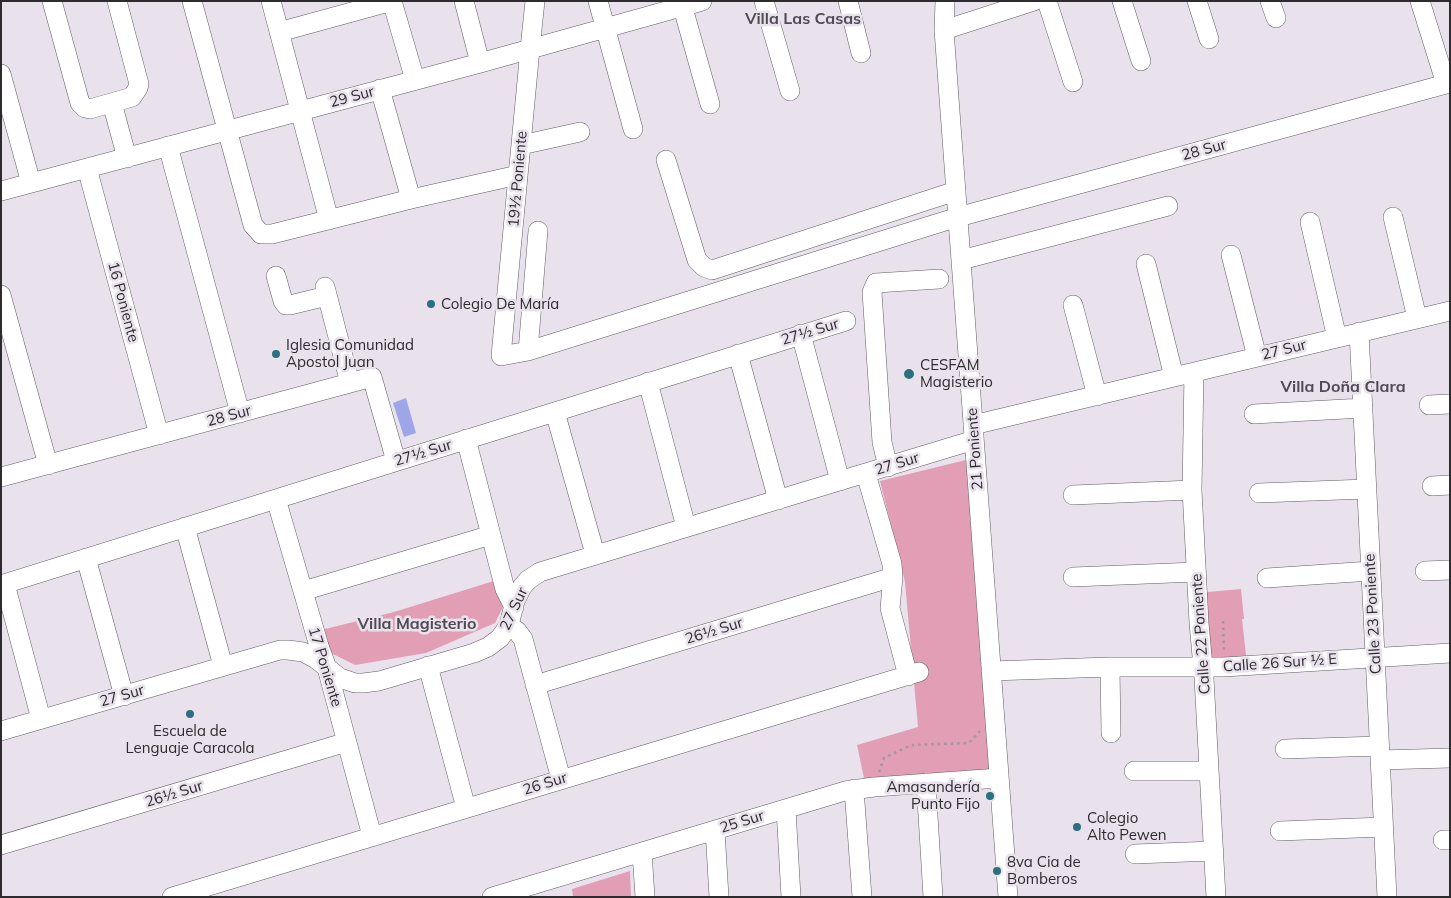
<!DOCTYPE html>
<meta charset="utf-8">
<style>
body{margin:0}
#map{position:relative;width:1451px;height:898px;overflow:hidden;background:#e9e2ec;font-family:Mulish,sans-serif}
canvas{display:block}
.frame{position:absolute;inset:0;border:2px solid #2e2b2f;pointer-events:none}
</style>
<div id="map">
<canvas width="1451" height="898"></canvas>
<div class="frame"></div>
</div>
<script>
const context = document.querySelector('canvas').getContext('2d');
context.lineJoin = 'round';
function fill(path, color) {
  context.fillStyle = color;
  context.fill(path, 'evenodd');
}
function poly(rows) {
  const path = new Path2D();
  for (const r of rows) {
    path.moveTo(r[0], r[1]);
    for (let i = 2; i < r.length; i += 2) path.lineTo(r[i], r[i + 1]);
  }
  return path;
}
function strokePath(path, color, width, dash) {
  context.strokeStyle = color;
  context.lineWidth = width;
  context.lineCap = dash ? 'butt' : 'round';
  context.setLineDash(dash || []);
  context.stroke(path);
}
function label(font, color, halo, rows, align = 'center') {
  context.font = font + ' Mulish,sans-serif';
  context.lineWidth = 5;
  context.setLineDash([]);
  context.textBaseline = 'middle';
  context.strokeStyle = halo;
  context.fillStyle = color;
  for (const [text, x, y, turn = 0] of rows) {
    context.save();
    context.translate(x, y);
    context.rotate((+turn || 0) * Math.PI / 180);
    context.textAlign = isNaN(turn) ? turn : align;
    if (halo) context.strokeText(text, 0, 0);
    context.fillText(text, 0, 0);
    context.restore();
  }
}
fill(poly([
 [970,459,991,771,865,783,857,745,918,727,905,582,880,481],
 [497,580,504,605,495,623,426,653,355,665,327,651,321,630,394,612],
 [1241,589,1244,619,1242,619,1247,664,1205,666,1197,593],
 [630,871,631,897,573,897,572,889]
]), '#e19eb5');
fill(poly([
 [406,398,416,433,404,437,393,403]
]), '#9da7e7');
const minor = poly([
 [52,1,80,103,85,108,90,109,132,97,138,88,139,84,117,1],
 [192,1,253,225,261,234,272,234,411,199,518,175],
 [271,1,329,220],
 [392,1,415,80],
 [464,1,480,63],
 [535,1,530,49,501,356,528,351,958,217,1450,83],
 [598,1,633,129],
 [681,1,710,104],
 [764,1,790,91],
 [848,1,861,53],
 [945,1,944,30,1008,897],
 [1047,1,1073,82],
 [1122,1,1141,61],
 [1197,1,1209,39],
 [1270,1,1276,18],
 [1420,1,1446,84],
 [944,30,1034,1],
 [279,32,392,1],
 [1,74,31,183],
 [380,89,411,199],
 [112,103,127,158],
 [521,145,580,132],
 [168,146,240,413],
 [666,160,697,260,704,267,712,270,956,191],
 [87,168,159,435],
 [1,191,480,63,702,1],
 [1393,217,1417,318],
 [1310,222,1337,338],
 [1231,255,1257,357],
 [961,260,1168,206],
 [1146,264,1174,377],
 [276,276,283,301,286,305,290,305,327,296],
 [325,287,350,383],
 [1,295,48,465],
 [1073,305,1097,396],
 [1359,332,1387,897],
 [801,334,840,481],
 [528,351,538,231],
 [738,354,778,500],
 [1194,372,1192,490,1199,623,1204,678,1216,897],
 [648,382,686,527],
 [1429,405,1450,404],
 [555,412,595,554],
 [1254,414,1363,408],
 [973,425,1450,311],
 [466,439,505,589,514,607],
 [888,467,882,442,872,292,876,283,939,279],
 [866,474,892,564,893,577,890,608,908,676],
 [1,477,372,377,396,461],
 [1432,486,1450,485],
 [1259,493,1367,489],
 [1073,495,1192,490],
 [276,499,319,646,327,668,372,836],
 [185,527,223,666],
 [86,558,124,696],
 [1425,571,1450,570],
 [1073,577,1196,572],
 [1267,578,1371,571],
 [5,584,41,719],
 [1,585,846,321],
 [303,591,491,535],
 [509,625,517,631,523,639,561,779],
 [428,666,466,808],
 [1110,667,1111,733],
 [991,671,1110,667,1224,667,1450,653],
 [535,685,893,577],
 [1,731,280,650,288,650,303,652,316,659,340,678,355,683,363,683,379,681,474,653,488,647,500,638,509,625,515,601,522,587,528,580,540,572,974,440],
 [1285,749,1379,746],
 [1380,760,1450,758],
 [1134,771,1209,771],
 [926,783,933,897],
 [854,789,862,897],
 [786,809,791,897],
 [715,830,719,897],
 [1280,831,1383,827],
 [1443,840,1450,840],
 [1,845,347,742],
 [642,852,645,897],
 [1135,854,1214,851],
 [172,897,919,672],
 [492,897,845,791,874,787,999,778]
]);
strokePath(minor, '#625c64', 20);
strokePath(poly([
 [1223,621,1224,652],
 [879,772,884,758,911,745,969,743,980,731]
]), '#9e98a0', 2.5, [2.5, 4]);
strokePath(minor, '#fff', 19);
for (const [x, y, r, color] of [
 [431,304,5,"#2c6f80"],
 [276,354,5,"#2c6f80"],
 [909,374,6,"#2c6f80"],
 [190,714,5,"#2c6f80"],
 [990,796,5,"#2c6f80"],
 [1077,827,5,"#2c6f80"],
 [997,871,5,"#2c6f80"]
]) {
  const dot = new Path2D();
  dot.arc(x, y, r, 0, 2 * Math.PI);
  context.fillStyle = color;
  context.fill(dot);
  strokePath(dot, '#e9e2ec', 2);
}
label('15px', '#2e2b2f', '#e9e2ec', [
 ["29 Sur",352,97,-15],
 ["28 Sur",1204,150,-15],
 ["19½ Poniente",518,179,-85],
 ["16 Poniente",123,302,75],
 ["27½ Sur",810,332,-17],
 ["27 Sur",1284,350,-14],
 ["28 Sur",229,416,-15],
 ["21 Poniente",975,449,-94],
 ["27½ Sur",423,453,-17],
 ["27 Sur",897,464,-17],
 ["27 Sur",514,609,-65],
 ["Calle 23 Poniente",1373,614,-93],
 ["26½ Sur",714,631,-17],
 ["Calle 22 Poniente",1201,634,-94],
 ["Calle 26 Sur ½ E",1280,663,-4],
 ["17 Poniente",325,667,73],
 ["27 Sur",122,696,-16],
 ["26 Sur",545,784,-17],
 ["26½ Sur",174,794,-17],
 ["25 Sur",742,822,-17]
]);
label('15px', '#2e2b2f', '#e9e2ec', [
 ["Colegio De María",441,304],
 ["Iglesia Comunidad",286,345],
 ["Apostol Juan",286,362],
 ["CESFAM",920,365],
 ["Magisterio",920,382],
 ["Escuela de",190,731,"center"],
 ["Lenguaje Caracola",190,748,"center"],
 ["Amasandería",980,787,"right"],
 ["Punto Fijo",980,804,"right"],
 ["Colegio",1087,818],
 ["Alto Pewen",1087,835],
 ["8va Cia de",1007,862],
 ["Bomberos",1007,879]
], 'left');
label('bold 16px', '#504a53', '#e9e2ec', [
 ["Villa Las Casas",803,19],
 ["Villa Doña Clara",1343,387],
 ["Villa Magisterio",417,624]
]);
</script>
